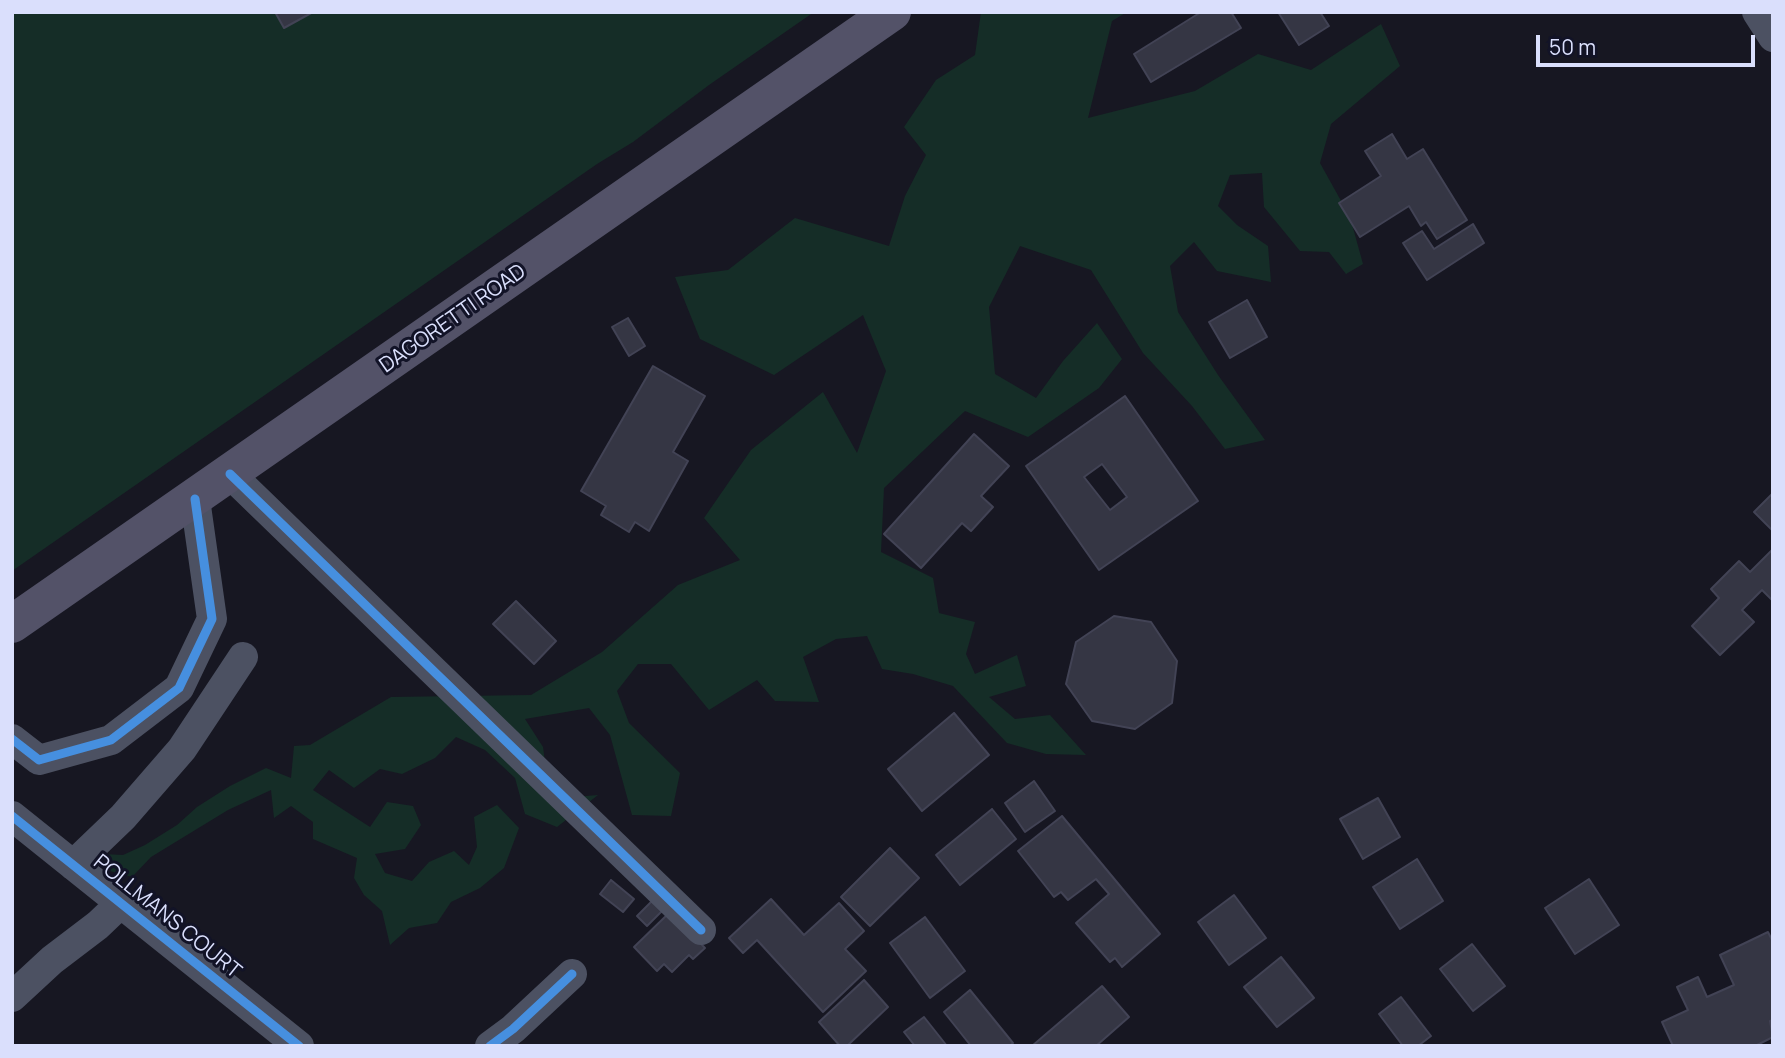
<!DOCTYPE html>
<style>
body{margin:0}
#map{position:relative;width:1785px;height:1058px;overflow:hidden;background:#171722;font-family:Manrope,sans-serif}
canvas{display:block}
.frame{position:absolute;inset:0;border:14px solid #dadffc;pointer-events:none}
.scale{position:absolute;left:1536px;top:35px;width:219px;height:32px;box-sizing:border-box;border:4px solid #dadffc;border-top:0;padding-left:9px;font-size:21px;line-height:24px;white-space:nowrap;color:#dadffc;-webkit-text-stroke:5px #121327;paint-order:stroke}
</style>
<div id="map">
<canvas width="1785" height="1058"></canvas>
<div class="frame"></div>
<div class="scale">50 m</div>
</div>
<script>
const context = document.querySelector('canvas').getContext('2d');
context.lineJoin = 'round';
function fill(path, color) {
  context.fillStyle = color;
  context.fill(path, 'evenodd');
}
function poly(rows) {
  const path = new Path2D();
  for (const r of rows) {
    path.moveTo(r[0], r[1]);
    for (let i = 2; i < r.length; i += 2) path.lineTo(r[i], r[i + 1]);
  }
  return path;
}
function strokePath(path, color, width, dash) {
  context.strokeStyle = color;
  context.lineWidth = width;
  context.lineCap = dash ? 'butt' : 'round';
  context.setLineDash(dash || []);
  context.stroke(path);
}
function label(font, color, halo, rows, align = 'center') {
  context.font = font + ' Manrope,sans-serif';
  context.lineWidth = 6;
  context.setLineDash([]);
  context.textBaseline = 'middle';
  context.strokeStyle = halo;
  context.fillStyle = color;
  for (const [text, x, y, turn = 0] of rows) {
    context.save();
    context.translate(x, y);
    context.rotate((+turn || 0) * Math.PI / 180);
    context.textAlign = isNaN(turn) ? turn : align;
    if (halo) context.strokeText(text, 0, 0);
    context.fillText(text, 0, 0);
    context.restore();
  }
}
fill(poly([
 [12,12,814,12,709,85,633,142,597,164,12,571],
 [981,12,1127,12,1112,21,1088,118,1195,91,1258,54,1311,70,1381,24,1400,66,1331,124,1320,163,1350,217,1363,264,1346,274,1329,252,1300,251,1264,207,1262,173,1230,175,1218,206,1237,225,1268,246,1271,282,1217,271,1194,242,1170,266,1178,312,1218,375,1265,440,1225,449,1192,406,1143,353,1091,270,1020,246,989,307,995,374,1036,398,1063,361,1097,323,1122,359,1099,388,1028,437,965,411,884,488,881,552,933,578,939,613,975,622,966,654,975,674,1017,655,1026,686,989,697,1015,719,1050,715,1086,755,1046,754,1007,743,953,686,913,674,882,669,867,636,836,639,803,657,819,702,775,701,757,680,709,710,671,664,638,664,617,691,629,723,680,773,671,816,632,815,610,735,589,708,525,719,543,747,550,799,598,795,557,827,525,814,515,778,485,750,456,737,435,758,402,774,380,769,354,788,329,770,313,790,370,827,387,802,413,806,421,825,405,849,375,854,385,873,412,881,429,862,454,851,469,865,477,847,474,817,497,805,519,828,504,868,480,888,451,902,437,923,409,928,390,945,382,911,364,895,354,878,357,858,313,839,313,822,291,806,274,818,271,790,228,810,151,857,132,877,106,870,103,854,123,855,145,845,177,825,197,807,230,786,266,768,291,778,294,746,310,745,391,697,531,695,602,652,678,585,740,560,704,518,751,450,823,392,857,453,886,371,863,315,774,375,700,339,675,277,728,270,795,218,889,246,905,196,926,155,904,127,936,80,975,55]
]), '#152d27');
const building = poly([
 [275,12,313,12,284,28,275,12],
 [1201,12,1231,12,1241,28,1151,82,1134,54,1201,12],
 [1278,12,1320,12,1329,26,1299,45,1278,12],
 [1392,134,1407,159,1423,149,1467,220,1437,239,1426,222,1421,226,1409,206,1360,237,1339,203,1381,176,1365,151,1392,134],
 [1473,224,1484,243,1427,280,1403,243,1422,231,1434,249,1473,224],
 [1247,300,1267,337,1230,358,1209,322,1247,300],
 [628,318,645,346,629,356,612,327,628,318],
 [653,366,705,396,673,452,688,461,649,531,635,522,629,532,601,515,606,506,581,491,653,366],
 [1125,396,1198,501,1099,570,1026,466,1125,396],
 [1102,464,1127,497,1110,510,1084,477,1102,464],
 [974,434,1009,466,981,496,993,507,971,531,962,523,921,568,884,534,974,434],
 [1773,493,1773,531,1754,512,1773,493],
 [1773,549,1773,601,1762,590,1742,610,1754,622,1720,655,1692,626,1719,598,1711,589,1739,561,1750,572,1773,549],
 [516,601,556,641,534,664,493,624,516,601],
 [1114,616,1151,622,1177,661,1172,703,1135,729,1092,721,1066,684,1076,642,1114,616],
 [954,713,989,755,922,811,888,769,954,713],
 [1034,781,1055,811,1025,832,1005,803,1034,781],
 [1378,798,1400,837,1363,859,1340,819,1378,798],
 [992,809,1016,839,960,885,936,855,992,809],
 [1062,816,1160,934,1122,967,1115,958,1110,962,1076,923,1109,894,1096,879,1068,900,1061,892,1054,897,1018,851,1062,816],
 [890,848,919,878,870,926,841,897,890,848],
 [1417,859,1443,901,1400,929,1373,887,1417,859],
 [1589,879,1619,925,1575,954,1545,908,1589,879],
 [611,880,634,899,623,912,600,894,611,880],
 [1234,895,1266,938,1229,965,1198,922,1234,895],
 [655,898,665,908,647,926,637,916,655,898],
 [771,899,804,935,839,903,864,931,845,949,866,971,823,1012,757,940,743,953,729,938,771,899],
 [670,912,705,948,693,959,689,955,672,972,664,964,657,971,634,947,670,912],
 [925,917,965,971,930,998,890,943,925,917],
 [1768,932,1773,942,1773,1020,1770,1021,1773,1037,1755,1046,1673,1046,1662,1022,1688,1010,1677,987,1698,977,1707,997,1734,985,1720,955,1768,932],
 [1472,944,1505,986,1473,1011,1440,969,1472,944],
 [1281,957,1314,998,1277,1027,1244,987,1281,957],
 [864,980,888,1007,847,1046,840,1046,819,1022,864,980],
 [1102,986,1129,1017,1096,1046,1032,1046,1102,986],
 [970,990,1013,1043,1010,1046,971,1046,944,1012,970,990],
 [1401,997,1431,1036,1418,1046,1403,1046,1379,1014,1401,997],
 [924,1017,947,1046,915,1046,904,1032,924,1017]
]);
fill(building, '#353644');
strokePath(building, '#424355', 2);
strokePath(poly([
 [1757,12,1773,37],
 [230,474,701,930],
 [12,739,39,760,111,740,179,688,212,619,195,499],
 [12,816,299,1046],
 [73,865,123,817,182,749,243,657],
 [12,997,52,960,98,925,121,903],
 [490,1046,513,1029,572,974]
]), '#4c5162', 30);
strokePath(poly([
 [12,624,892,12]
]), '#535268', 38);
strokePath(poly([
 [230,474,701,930],
 [12,739,39,760,111,740,179,688,212,619,195,499],
 [12,816,299,1046],
 [490,1046,513,1029,572,974]
]), '#468fdf', 9);
label('21px', '#dadffc', '#121327', [
 ["DAGORETTI ROAD",453,319,-35],
 ["POLLMANS COURT",167,917,39]
]);
</script>
